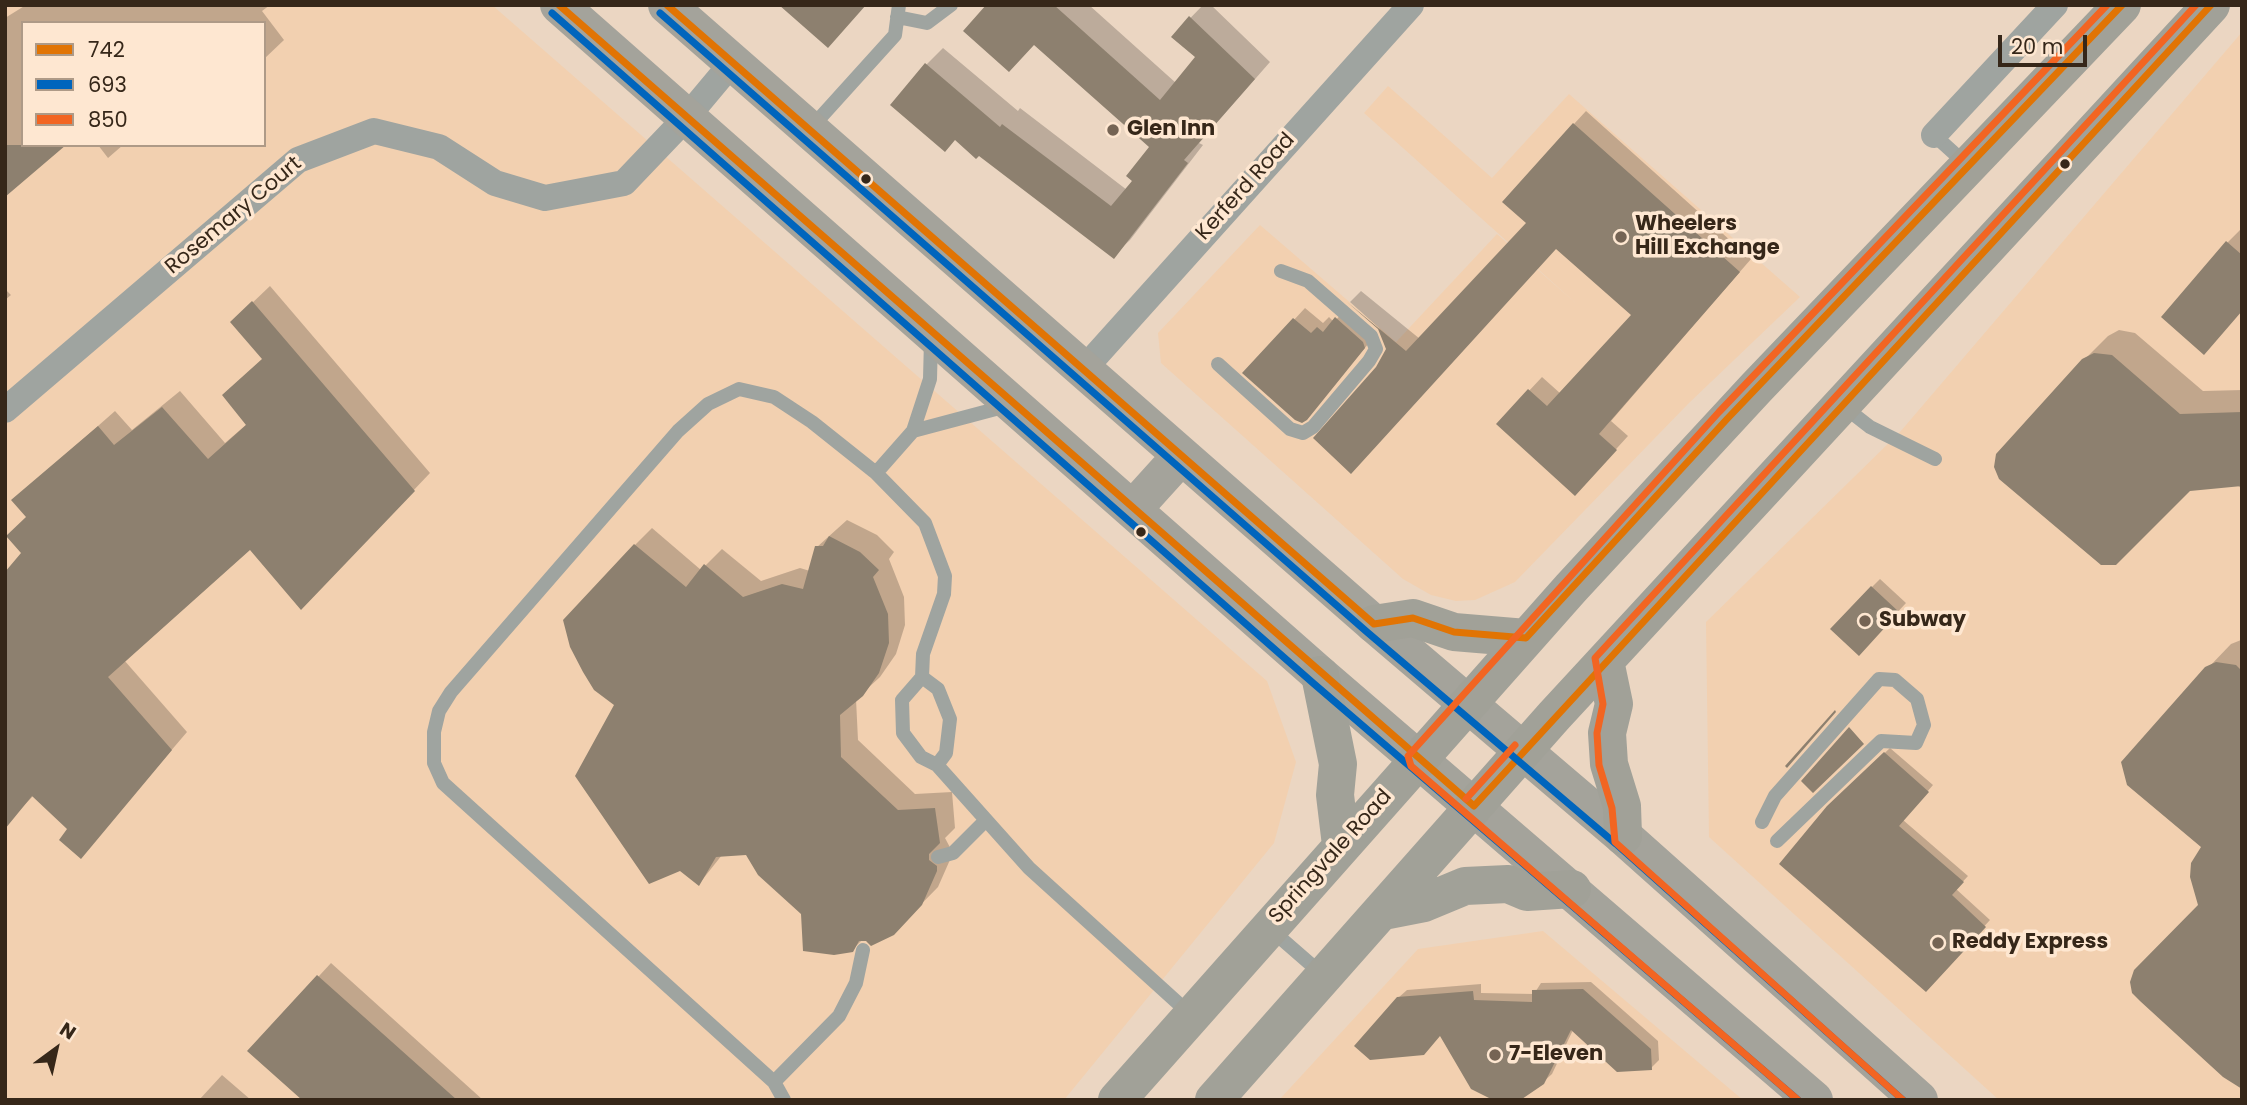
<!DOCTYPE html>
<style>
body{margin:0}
#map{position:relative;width:2247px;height:1105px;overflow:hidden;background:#ebd6c2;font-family:Poppins,sans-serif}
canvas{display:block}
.frame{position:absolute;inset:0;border:7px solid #362719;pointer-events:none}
.legend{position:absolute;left:21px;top:21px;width:245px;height:126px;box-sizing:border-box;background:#fee7d1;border:2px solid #ae9a87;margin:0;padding:9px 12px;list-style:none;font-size:21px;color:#362719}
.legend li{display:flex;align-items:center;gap:14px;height:35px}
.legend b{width:35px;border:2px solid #ae9a87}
.north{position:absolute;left:21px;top:1014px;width:70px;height:70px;-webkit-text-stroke:5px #fee7d1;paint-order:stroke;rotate:33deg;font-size:19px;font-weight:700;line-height:28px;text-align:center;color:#362719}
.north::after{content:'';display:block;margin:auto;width:24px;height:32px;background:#362719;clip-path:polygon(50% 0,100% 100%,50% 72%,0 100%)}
.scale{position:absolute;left:1998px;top:35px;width:89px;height:32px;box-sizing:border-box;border:4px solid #362719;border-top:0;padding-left:9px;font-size:21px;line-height:24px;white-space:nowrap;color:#362719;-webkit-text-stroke:5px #fee7d1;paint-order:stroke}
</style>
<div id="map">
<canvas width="2247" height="1105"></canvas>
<div class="frame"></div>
<ul class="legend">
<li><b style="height:9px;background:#e17404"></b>742</li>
<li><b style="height:9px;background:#0065bd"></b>693</li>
<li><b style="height:9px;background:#f26522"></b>850</li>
</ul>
<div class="north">N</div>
<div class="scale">20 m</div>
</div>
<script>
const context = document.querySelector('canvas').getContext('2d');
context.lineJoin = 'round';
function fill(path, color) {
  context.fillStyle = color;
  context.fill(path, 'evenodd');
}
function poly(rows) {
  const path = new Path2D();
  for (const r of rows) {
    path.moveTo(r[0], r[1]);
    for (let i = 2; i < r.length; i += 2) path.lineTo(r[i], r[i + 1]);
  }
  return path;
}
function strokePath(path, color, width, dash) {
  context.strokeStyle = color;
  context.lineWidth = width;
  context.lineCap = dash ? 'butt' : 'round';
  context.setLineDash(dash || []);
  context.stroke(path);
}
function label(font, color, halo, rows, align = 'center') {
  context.font = font + ' Poppins,sans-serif';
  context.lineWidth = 7;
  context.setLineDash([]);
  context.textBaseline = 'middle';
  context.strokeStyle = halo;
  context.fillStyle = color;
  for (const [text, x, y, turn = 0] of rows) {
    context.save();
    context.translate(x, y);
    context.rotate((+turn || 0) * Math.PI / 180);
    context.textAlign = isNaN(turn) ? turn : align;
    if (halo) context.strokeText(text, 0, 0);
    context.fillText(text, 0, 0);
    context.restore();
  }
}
fill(poly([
 [5,5,492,5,1267,681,1296,762,1274,843,1064,1100,5,1100],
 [23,23,264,23,264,145,23,145],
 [2242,32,2242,1100,1999,1100,1709,837,1706,622,1900,432],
 [1388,86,1492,178,1569,94,1800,297,1689,403,1515,582,1475,600,1456,601,1431,595,1403,579,1161,363,1158,333,1260,225,1396,342,1497,234,1579,306,1364,113],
 [1543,931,1743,1100,1279,1100,1418,949]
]), '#f2d0b0');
fill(poly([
 [26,5,270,5,262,11,284,40,264,59,264,23,23,23,23,145,5,195,5,18],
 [989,5,1089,5,1176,83,1198,57,1173,36,1203,5,1211,5,1270,62,1199,143,1203,145,1130,240,1113,256,926,65,943,48,1018,111,1020,108,1127,190,1151,147],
 [1586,111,1751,259,1611,421,1628,436,1587,481,1498,424,1542,377,1561,394,1633,315,1556,247,1363,459,1378,368,1387,350,1379,328,1350,302,1361,291,1420,339,1528,222,1574,124],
 [98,145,123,145,108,158],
 [2240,230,2242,232,2242,311,2227,243],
 [270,286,430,473,318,591,250,548,124,660,187,732,81,856,69,829,34,795,13,817,23,553,28,517,14,500,115,411,132,430,180,391,225,443,247,424,263,358,249,306],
 [5,289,11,295,5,300],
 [1305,308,1323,323,1329,317,1334,322,1347,308,1375,336,1313,409,1245,373],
 [2119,330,2135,333,2203,391,2242,390,2242,489,2084,360,2108,336],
 [847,520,877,535,894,552,889,559,904,597,905,625,896,654,880,677,856,699,858,740,915,794,952,792,955,828,945,838,953,853,938,887,893,933,863,939,852,950,803,914,747,854,722,855,699,884,616,704,635,545,652,528,701,570,722,549,761,581,800,568,810,571,817,547],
 [1880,579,1906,603,1867,645,1872,587],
 [2241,640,2242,640,2242,1085,2200,906,2207,669,2231,644],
 [1890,748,1933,785,1903,820,1968,876,1956,889,1990,920,1926,990,1828,807],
 [331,963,483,1100,305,1100,250,1051],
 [1591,982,1658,1041,1659,1060,1651,1068,1573,1030,1552,1074,1543,1082,1443,1036,1398,998,1407,990,1481,984,1481,993,1534,994,1541,983],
 [222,1075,251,1100,199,1100]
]), '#0003');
fill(poly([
 [779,5,866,5,828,48],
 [986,5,1054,5,1160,100,1195,57,1171,37,1189,16,1255,79,1184,160,1188,163,1114,259,979,156,976,159,955,140,945,152,890,105,925,63,1000,127,1002,124,1111,206,1132,181,1126,176,1149,147,1034,45,1009,72,963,31],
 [1573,123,1740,272,1599,434,1617,450,1575,496,1496,424,1528,389,1547,406,1631,315,1556,249,1351,474,1313,438,1376,367,1386,349,1378,329,1347,302,1406,351,1526,223,1502,202],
 [5,145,66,145,5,197],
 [2226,241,2242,255,2242,311,2204,355,2161,317],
 [252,301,415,491,301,610,250,550,108,677,172,750,81,859,59,840,67,829,32,796,5,829,5,572,21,553,6,536,26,517,11,500,98,426,114,445,162,407,208,459,246,425,222,395,262,359,230,322],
 [1335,317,1363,342,1365,348,1307,420,1302,423,1295,420,1242,373,1293,318,1311,333,1317,327,1323,332],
 [2094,353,2112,355,2180,414,2242,412,2242,486,2190,491,2116,565,2101,565,1999,479,1994,467,1996,454,2082,359],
 [829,536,860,552,879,570,873,577,888,614,889,643,879,673,863,696,840,715,841,757,898,810,935,808,940,843,929,854,929,860,937,866,937,871,922,905,894,935,871,946,866,941,859,941,853,952,834,955,803,951,801,914,758,875,746,855,716,857,699,886,680,871,649,884,575,776,614,705,594,690,583,672,570,647,563,620,634,544,686,587,704,564,743,597,782,584,803,589,815,546,823,546],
 [1871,586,1899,612,1859,656,1830,629],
 [2216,662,2236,665,2242,671,2242,1089,2223,1077,2140,1001,2132,993,2130,982,2134,970,2198,905,2190,877,2191,863,2201,847,2127,785,2121,762,2205,667],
 [1835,710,1836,712,1787,768,1785,766],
 [1849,727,1864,744,1813,793,1801,781],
 [1884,752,1929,792,1899,826,1964,882,1952,895,1986,927,1926,992,1779,864,1827,806],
 [317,975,457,1100,302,1100,247,1051],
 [1583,989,1651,1049,1652,1070,1617,1072,1571,1030,1544,1084,1522,1099,1493,1100,1471,1089,1440,1036,1424,1055,1370,1060,1354,1046,1397,997,1473,991,1474,1000,1532,1002,1532,990]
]), '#8d806f');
strokePath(poly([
 [897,17,927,23,951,5],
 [810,129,895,35,899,5],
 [1934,135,1966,164],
 [1218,364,1290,429,1303,433,1313,427,1369,361,1376,349,1371,336,1308,281,1281,271],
 [1843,406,1870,427,1935,459],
 [913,431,1007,406],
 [876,473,925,523,945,576,944,594,923,654,922,677,902,700,903,733,921,757,937,765,1029,868,1190,1014],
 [922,677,938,689,950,719,946,753,937,765],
 [1762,822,1775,796,1879,679,1895,680,1917,699,1924,725,1916,743,1881,741,1777,841],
 [938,857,953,853,986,820],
 [1269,928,1323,975],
 [774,1082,839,1016,856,983,863,950],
 [784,1100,774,1082,443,783,434,763,434,732,439,711,451,692,678,431,708,404,739,389,774,397,812,422,876,473,913,431,930,379,931,340]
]), '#9fa4a0', 14);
strokePath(poly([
 [1934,135,2055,5],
 [1083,370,1411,5],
 [5,410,298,160,374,131,439,147,495,183,545,198,624,183,686,118,732,63]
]), '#9fa4a0', 26);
strokePath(poly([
 [559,5,1320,675,1814,1100],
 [667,5,1374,624,1623,836,1919,1100],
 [1133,509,1181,456]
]), '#a4a39b', 38);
strokePath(poly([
 [1374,624,1413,618,1454,632,1526,638],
 [1605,661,1614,704,1607,733,1609,764,1622,806,1623,836],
 [1320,675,1338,764,1335,795,1341,845],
 [1383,911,1424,903,1465,886,1508,884,1527,892,1572,889],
 [1117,1100,1571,588,1756,388,2122,5],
 [1214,1100,1554,716,2211,5]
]), '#a1a198', 38);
strokePath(poly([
 [559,5,1474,806,2211,5],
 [667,5,1374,624,1413,618,1454,632,1526,638,1727,419,2122,5]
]), '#e17404', 7);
strokePath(poly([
 [552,13,1313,683,1798,1100],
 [660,13,1367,632,1616,844,1903,1100]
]), '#0065bd', 7);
strokePath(poly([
 [1466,799,1515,745],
 [1798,1100,1411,766,1408,756,1719,412,2107,5],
 [1903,1100,1615,842,1612,808,1599,765,1597,733,1603,704,1595,658,2196,5]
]), '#f26522', 7);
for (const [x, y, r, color] of [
 [1113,130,7,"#756454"],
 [2065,164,6,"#362719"],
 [866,179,6,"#362719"],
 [1621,237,7,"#756454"],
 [1141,532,6,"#362719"],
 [1865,621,7,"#756454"],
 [1938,943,7,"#756454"],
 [1495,1055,7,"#756454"]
]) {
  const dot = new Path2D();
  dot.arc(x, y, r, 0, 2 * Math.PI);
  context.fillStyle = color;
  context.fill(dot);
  strokePath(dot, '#fee7d1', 2.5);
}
label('bold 21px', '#362719', '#fee7d1', [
 ["Glen Inn",1127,130],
 ["Wheelers",1635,225],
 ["Hill Exchange",1635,249],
 ["Subway",1879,621],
 ["Reddy Express",1952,943],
 ["7-Eleven",1509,1055]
], 'left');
label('21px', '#362719', '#fee7d1', [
 ["Kerferd Road",1246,187,-48],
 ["Rosemary Court",234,216,-40],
 ["Springvale Road",1331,857,-48]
]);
</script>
